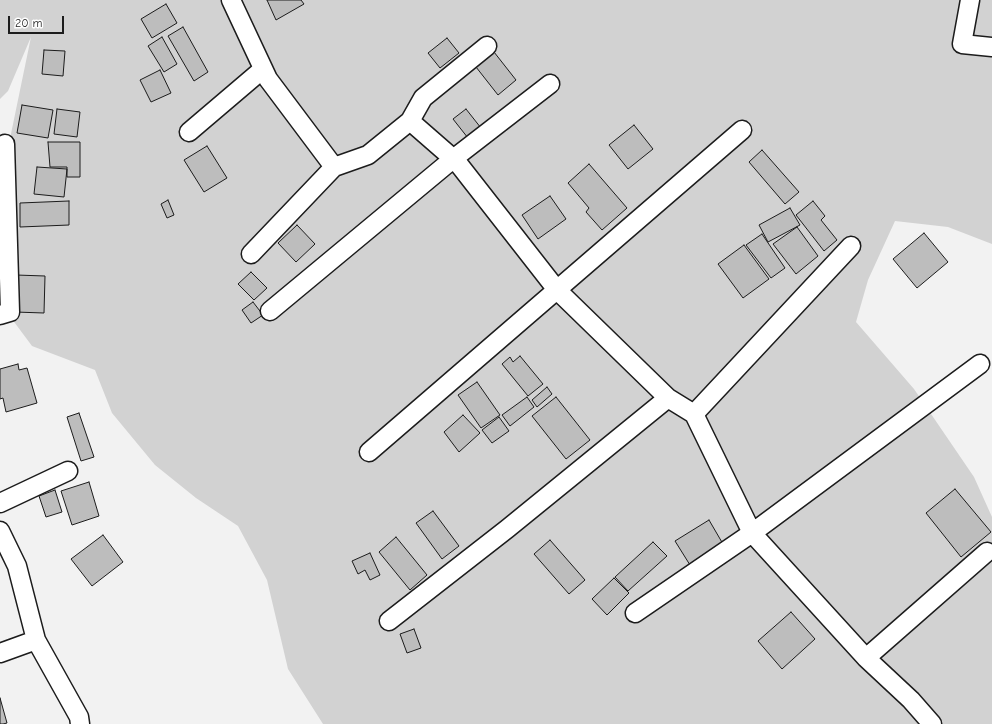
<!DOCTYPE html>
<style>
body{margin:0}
#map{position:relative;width:992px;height:724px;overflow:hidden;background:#f2f2f2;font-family:"Comic Neue",sans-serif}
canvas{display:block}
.scale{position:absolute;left:8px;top:16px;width:56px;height:18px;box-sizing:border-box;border:2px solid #1c1c1c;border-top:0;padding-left:5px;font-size:12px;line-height:14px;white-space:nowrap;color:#1c1c1c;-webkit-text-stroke:3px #fff;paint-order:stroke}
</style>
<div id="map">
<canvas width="992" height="724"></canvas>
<div class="scale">20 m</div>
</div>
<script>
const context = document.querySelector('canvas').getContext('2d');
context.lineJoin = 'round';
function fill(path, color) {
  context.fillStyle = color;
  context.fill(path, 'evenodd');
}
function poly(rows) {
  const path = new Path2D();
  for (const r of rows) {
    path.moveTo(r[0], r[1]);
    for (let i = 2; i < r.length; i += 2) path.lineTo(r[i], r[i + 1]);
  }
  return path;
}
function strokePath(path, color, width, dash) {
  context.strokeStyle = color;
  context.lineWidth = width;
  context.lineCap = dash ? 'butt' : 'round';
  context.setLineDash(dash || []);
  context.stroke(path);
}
fill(poly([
 [0,0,992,0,992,244,948,227,895,221,868,280,856,322,914,389,974,477,992,517,992,724,323,724,288,669,267,580,238,526,196,498,155,465,112,413,95,370,32,346,0,303,0,187,31,37,8,91,0,99]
]), '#d2d2d2');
const building = poly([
 [267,0,301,0,304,4,276,20,267,0],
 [166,4,177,23,152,38,141,19,166,4],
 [183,27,208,72,194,81,168,36,183,27],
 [162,37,177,64,164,72,148,46,162,37],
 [447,38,459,53,440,68,428,53,447,38],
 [44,50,65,51,63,76,42,74,44,50],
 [494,52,516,80,498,95,476,67,494,52],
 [160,70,171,93,151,102,140,80,160,70],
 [22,105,53,110,48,138,17,133,22,105],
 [57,109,80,112,77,137,54,134,57,109],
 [466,109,481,128,468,138,453,119,466,109],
 [634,125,653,149,628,169,609,145,634,125],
 [48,142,80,142,80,177,67,177,67,167,50,167,48,142],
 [207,146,227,178,204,192,184,160,207,146],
 [762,150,799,192,785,204,749,162,762,150],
 [589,164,627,208,602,230,586,212,589,208,568,183,589,164],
 [37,167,67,169,64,197,34,194,37,167],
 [550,196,566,219,538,239,522,215,550,196],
 [168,200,174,215,167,218,161,204,168,200],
 [69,201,69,225,20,227,20,203,69,201],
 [813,201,825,216,821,220,837,240,824,251,796,215,813,201],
 [790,208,800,225,768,242,759,225,790,208],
 [297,225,315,244,296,262,278,243,297,225],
 [797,227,818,256,796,274,773,244,797,227],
 [924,233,948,262,917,288,893,259,924,233],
 [762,234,785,268,771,278,746,245,762,234],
 [744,245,769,279,743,298,718,264,744,245],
 [251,272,267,288,254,300,238,284,251,272],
 [16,275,45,276,44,313,15,312,16,275],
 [253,302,263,315,251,323,242,310,253,302],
 [520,356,543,384,528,396,502,364,510,357,513,362,520,356],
 [18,364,19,370,27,368,37,403,6,412,3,398,0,399,0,369,18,364],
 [477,382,500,415,481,428,458,395,477,382],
 [547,387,552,394,537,407,532,400,547,387],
 [527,397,534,407,510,426,502,415,527,397],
 [556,397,590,440,566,459,532,416,556,397],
 [79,413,94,457,81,461,67,417,79,413],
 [463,415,480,433,459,452,444,432,463,415],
 [499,417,509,431,492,443,482,430,499,417],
 [89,482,99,516,72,525,61,491,89,482],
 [955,489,991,532,961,557,926,513,955,489],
 [55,490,62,512,46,517,39,496,55,490],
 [433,511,459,546,442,559,416,523,433,511],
 [709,520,723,544,690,565,675,541,709,520],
 [103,535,123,562,92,586,71,559,103,535],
 [396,537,427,575,410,590,379,552,396,537],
 [550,540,585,580,569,594,534,554,550,540],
 [653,542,667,556,628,591,615,577,653,542],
 [370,553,380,575,370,580,365,570,358,574,352,561,370,553],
 [614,578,629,593,607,615,592,599,614,578],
 [791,612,815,639,782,669,758,641,791,612],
 [414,629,421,648,407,653,400,634,414,629],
 [0,698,7,723,3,724,0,724,0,698]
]);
fill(building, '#bdbdbd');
strokePath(building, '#1c1c1c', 1);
const minor = poly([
 [231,0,268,79,334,167],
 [970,0,962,44,992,47],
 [410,121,457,162,557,290,668,398,694,414,752,533,866,658,911,700,932,724],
 [189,132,263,69],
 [251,254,334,167,368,155,410,121,423,98,487,46],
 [270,311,453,159,550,84],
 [0,315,10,312,5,144],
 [694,414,851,246],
 [369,452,742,130],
 [0,503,68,471],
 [0,531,17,566,36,640,79,717,80,724],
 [635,613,752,533,980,364],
 [389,621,507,529,668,398],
 [0,653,36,640],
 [866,658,987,552]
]);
strokePath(minor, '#1c1c1c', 21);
strokePath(minor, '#fff', 18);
</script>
